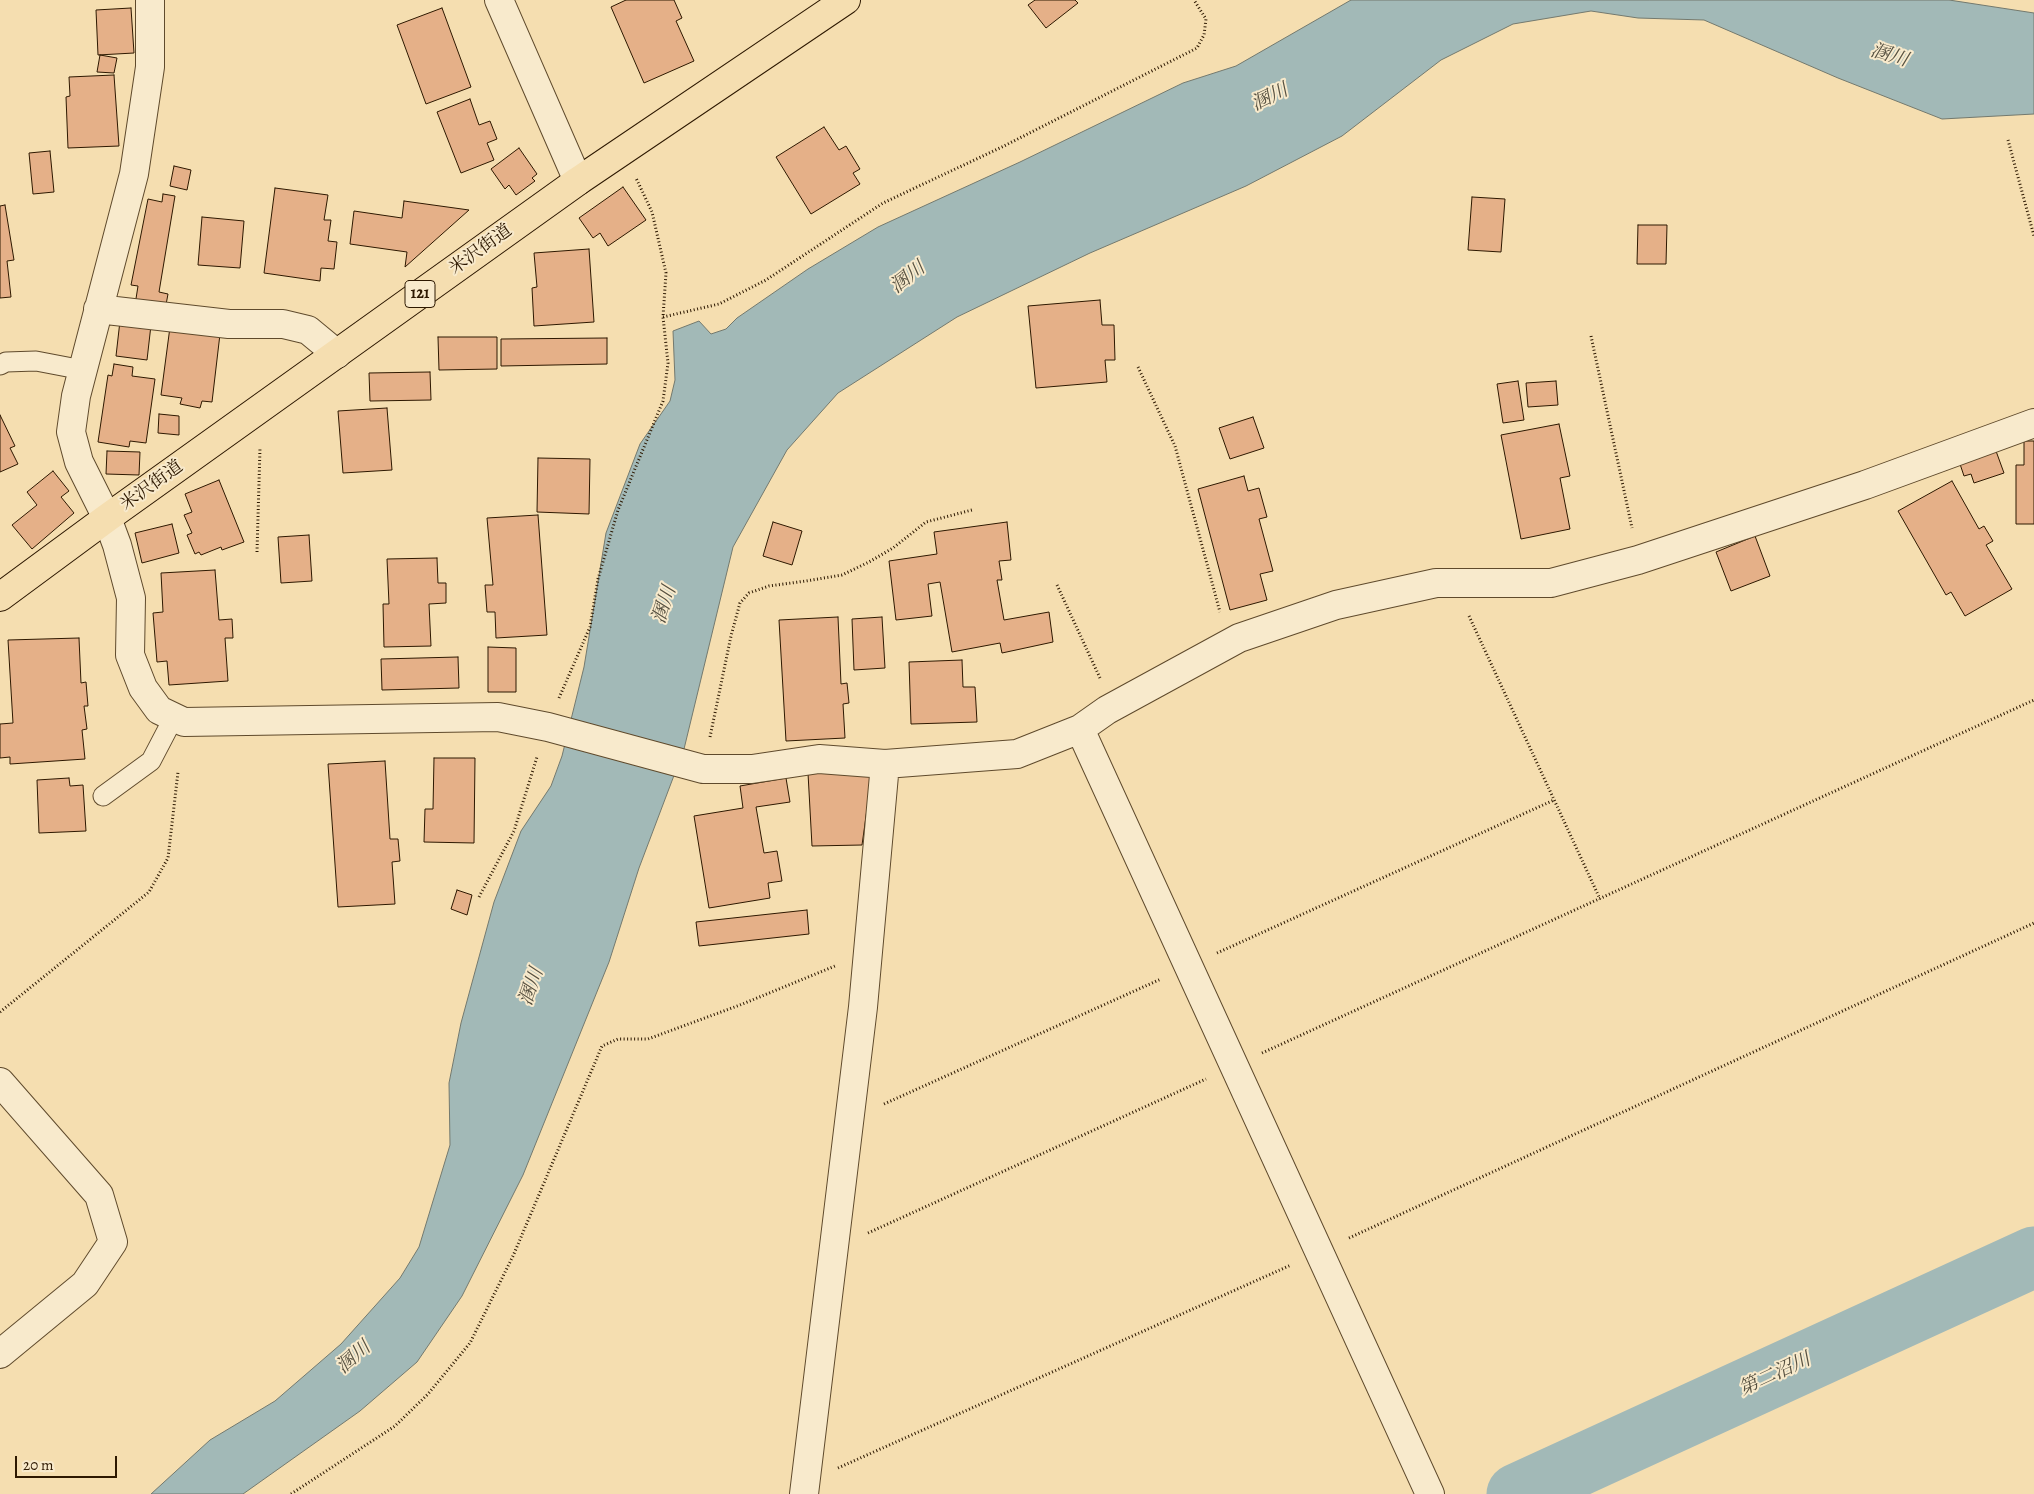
<!DOCTYPE html>
<meta charset="utf-8">
<style>
body{margin:0}
#map{position:relative;width:2034px;height:1494px;overflow:hidden;background:#f5deb0;font-family:Alegreya,serif}
canvas{display:block}
.scale{position:absolute;left:15px;top:1456px;width:102px;height:22px;box-sizing:border-box;border:2px solid #2d1800;border-top:0;padding-left:6px;font-size:15px;line-height:18px;white-space:nowrap;color:#2d1800;-webkit-text-stroke:4px #f8eacc;paint-order:stroke}
</style>
<div id="map">
<canvas width="2034" height="1494"></canvas>
<div class="scale">20 m</div>
</div>
<script>
const context = document.querySelector('canvas').getContext('2d');
context.lineJoin = 'round';
function fill(path, color) {
  context.fillStyle = color;
  context.fill(path, 'evenodd');
}
function poly(rows) {
  const path = new Path2D();
  for (const r of rows) {
    path.moveTo(r[0], r[1]);
    for (let i = 2; i < r.length; i += 2) path.lineTo(r[i], r[i + 1]);
  }
  return path;
}
function strokePath(path, color, width, dash) {
  context.strokeStyle = color;
  context.lineWidth = width;
  context.lineCap = dash ? 'butt' : 'round';
  context.setLineDash(dash || []);
  context.stroke(path);
}
function label(font, color, halo, rows, align = 'center') {
  context.font = font + ' Alegreya,"Noto Serif JP",serif';
  context.lineWidth = 4;
  context.setLineDash([]);
  context.textBaseline = 'middle';
  context.strokeStyle = halo;
  context.fillStyle = color;
  for (const [text, x, y, turn = 0] of rows) {
    context.save();
    context.translate(x, y);
    context.rotate((+turn || 0) * Math.PI / 180);
    context.textAlign = isNaN(turn) ? turn : align;
    if (halo) context.strokeText(text, 0, 0);
    context.fillText(text, 0, 0);
    context.restore();
  }
}
const water = poly([
 [1351,0,1949,0,2034,13,2034,114,1942,119,1838,78,1704,20,1638,18,1591,11,1513,24,1441,60,1342,136,1246,186,1090,253,957,317,838,393,787,450,733,547,684,749,639,868,609,962,523,1175,462,1296,417,1362,360,1411,243,1494,151,1494,210,1440,275,1401,341,1344,400,1278,419,1247,450,1145,449,1083,461,1023,494,902,521,831,551,786,562,756,584,667,606,533,640,444,670,401,675,380,673,331,699,321,711,334,726,329,737,318,808,269,878,227,1020,162,1183,83,1236,66,1351,0]
]);
fill(water, '#a2b9b7');
strokePath(water, '#73796e', 1);
strokePath(poly([
 [1517,1494,2034,1257]
]), '#a2b9b7', 61);
const building = poly([
 [626,0,674,0,682,18,676,21,694,61,644,83,611,7,626,0],
 [1035,0,1075,0,1078,3,1046,28,1028,5,1035,0],
 [131,8,134,53,98,55,96,10,131,8],
 [442,8,471,87,426,104,397,25,442,8],
 [100,55,117,58,114,73,97,72,100,55],
 [114,75,119,146,68,148,66,97,70,96,69,77,114,75],
 [470,99,479,125,490,121,497,139,487,143,494,160,461,173,437,112,470,99],
 [824,127,839,150,846,146,860,169,853,173,860,184,811,214,776,157,824,127],
 [519,148,537,174,532,178,535,181,516,195,509,185,505,189,491,169,519,148],
 [50,151,54,192,33,194,29,153,50,151],
 [174,166,191,170,187,190,170,186,174,166],
 [623,187,646,220,608,246,600,233,593,238,579,218,623,187],
 [275,188,328,195,324,220,331,220,328,241,337,242,334,269,321,268,320,281,264,273,275,188],
 [163,194,175,196,159,292,168,294,165,310,135,305,138,286,131,285,148,199,162,202,163,194],
 [1472,197,1505,199,1501,252,1468,250,1472,197],
 [404,201,469,210,405,267,407,252,350,244,354,211,402,218,404,201],
 [5,205,14,260,7,261,11,297,0,298,0,206,5,205],
 [202,217,244,221,240,268,198,265,202,217],
 [1638,225,1667,225,1666,264,1637,264,1638,225],
 [589,249,594,322,534,326,532,288,537,287,534,253,589,249],
 [1100,300,1102,325,1114,325,1115,360,1105,360,1107,382,1036,388,1028,306,1100,300],
 [120,321,151,325,147,360,116,356,120,321],
 [170,327,220,334,212,402,202,401,200,408,180,404,182,398,161,395,170,327],
 [438,337,497,337,497,369,439,370,438,337],
 [607,338,607,364,501,366,501,339,607,338],
 [114,364,133,367,132,376,155,379,146,443,130,441,129,447,98,442,108,375,112,376,114,364],
 [430,372,431,400,370,401,369,373,430,372],
 [1518,381,1524,420,1503,423,1497,384,1518,381],
 [1556,381,1558,405,1528,407,1526,383,1556,381],
 [387,408,392,470,343,473,338,411,387,408],
 [159,414,179,416,179,435,158,433,159,414],
 [0,415,15,446,10,448,18,464,0,472,0,415],
 [1253,417,1264,448,1230,459,1219,428,1253,417],
 [1559,424,1570,476,1560,478,1570,529,1521,539,1501,435,1559,424],
 [2024,441,2034,441,2034,524,2016,524,2016,465,2024,465,2024,441],
 [107,451,140,452,139,475,106,474,107,451],
 [1996,451,2004,473,1974,483,1971,474,1964,476,1960,464,1996,451],
 [538,458,590,459,589,514,537,512,538,458],
 [53,471,69,491,61,497,74,513,32,549,12,525,37,505,27,492,53,471],
 [1244,476,1248,491,1259,488,1267,517,1259,519,1273,571,1260,574,1267,600,1230,610,1198,489,1244,476],
 [219,480,244,542,222,550,221,547,201,555,199,552,195,554,187,535,192,533,184,515,192,512,185,494,219,480],
 [1952,481,1979,529,1984,526,1993,541,1986,545,2012,589,1965,616,1951,592,1946,595,1898,511,1952,481],
 [538,515,547,635,496,638,495,612,487,612,485,585,493,585,487,518,538,515],
 [773,522,802,531,792,565,763,556,773,522],
 [1007,522,1011,560,999,561,1002,580,997,580,1004,620,1049,612,1053,642,1002,653,1000,643,952,652,940,582,928,584,932,616,896,620,889,561,937,554,934,532,1007,522],
 [172,524,179,553,142,563,135,533,172,524],
 [309,535,312,581,281,583,278,537,309,535],
 [1755,536,1770,576,1731,591,1716,552,1755,536],
 [437,558,438,583,446,583,446,603,429,604,431,646,384,647,383,604,389,604,387,559,437,558],
 [215,570,219,620,232,619,233,638,225,638,228,681,169,685,167,661,157,662,153,613,163,612,161,573,215,570],
 [838,617,841,684,847,683,849,703,843,704,845,738,786,741,779,620,838,617],
 [882,617,885,668,854,670,852,619,882,617],
 [79,638,81,683,86,682,88,706,84,706,87,729,82,730,85,759,10,764,10,757,0,758,0,724,13,723,8,640,79,638],
 [488,647,516,648,516,692,488,692,488,647],
 [458,657,459,688,382,690,381,659,458,657],
 [962,660,963,687,975,687,977,722,911,724,909,662,962,660],
 [434,758,475,758,474,843,424,842,425,809,433,809,434,758],
 [385,761,390,839,398,839,400,861,392,862,395,904,338,907,328,764,385,761],
 [808,773,872,774,862,845,812,846,808,773],
 [69,778,70,786,83,785,86,831,39,833,37,780,69,778],
 [786,778,790,802,756,807,764,853,777,851,782,881,768,883,770,898,709,908,694,816,743,808,740,786,786,778],
 [457,890,472,895,467,915,451,909,457,890],
 [807,910,809,934,699,946,696,922,807,910]
]);
fill(building, '#e5b088');
strokePath(building, '#2d1800', 1);
const service = poly([
 [0,365,6,362,36,361,83,370],
 [103,796,151,761,174,717]
]);
const minor = poly([
 [150,0,150,67,134,174,76,396,71,432,79,462,107,518,117,545,131,598,130,655,143,688,159,710,184,722,498,717,548,727,703,769,752,769,819,759,885,764,1017,754,1080,729,1107,710,1239,638,1336,605,1436,583,1551,583,1638,560,1865,485,2034,423],
 [98,309,229,324,283,324,308,330,337,354],
 [1080,729,1430,1494],
 [0,1082,99,1195,113,1242,85,1284,0,1354],
 [804,1494,863,1007,885,764]
]);
const tertiary = poly([
 [499,0,578,181]
]);
const trunk = poly([
 [0,597,107,518,578,181,846,0]
]);
strokePath(service, '#5f4a2c', 21);
strokePath(minor, '#5f4a2c', 30);
strokePath(tertiary, '#5f4a2c', 30);
strokePath(trunk, '#2d1800', 30);
strokePath(poly([
 [2008,140,2034,236],
 [663,317,719,304,766,280,883,203,1002,147,1197,48,1204,35,1206,19,1194,0],
 [1591,336,1632,528],
 [1138,367,1175,446,1220,612],
 [257,552,260,448],
 [1057,585,1100,678],
 [1469,616,1600,899],
 [559,698,590,627,598,579,618,510,663,401,668,363,663,317,666,273,652,212,636,178],
 [710,737,731,636,740,603,749,593,769,586,806,581,842,575,869,562,893,548,926,522,972,510],
 [479,897,514,831,537,757],
 [1217,953,1554,800],
 [0,1012,149,892,168,858,178,772],
 [1262,1053,2034,700],
 [884,1104,1161,979],
 [868,1233,1206,1079],
 [1349,1238,2034,923],
 [838,1468,1291,1265],
 [291,1494,395,1426,428,1394,470,1343,513,1256,602,1046,618,1039,648,1039,740,1005,835,966]
]), '#2d1800', 3, [1, 2.5]);
strokePath(service, '#f8eacc', 19);
strokePath(minor, '#f8eacc', 28);
strokePath(tertiary, '#f8eacc', 28);
strokePath(trunk, '#f5deb0', 28);
for (const [x, y, w] of [
 [420,294,30]
]) {
  const box = new Path2D();
  box.roundRect(x - w / 2, y - 13.5, w, 27, 4);
  context.fillStyle = '#f8eacc';
  context.fill(box);
  strokePath(box, '#2d1800', 1);
}
label('bold 16px', '#2d1800', null, [
 ["121",420,294]
]);
label('18px', '#2d1800', '#f8eacc', [
 ["米沢街道",481,250,-36],
 ["米沢街道",152,486,-36]
]);
label('italic 19px', '#565040', '#f8eacc', [
 ["溷川",1889,56,17],
 ["溷川",1270,98,-26],
 ["溷川",908,278,-38],
 ["溷川",665,605,-72],
 ["溷川",532,987,-71],
 ["溷川",354,1358,-41],
 ["第二沼川",1775,1375,-25]
]);
</script>
